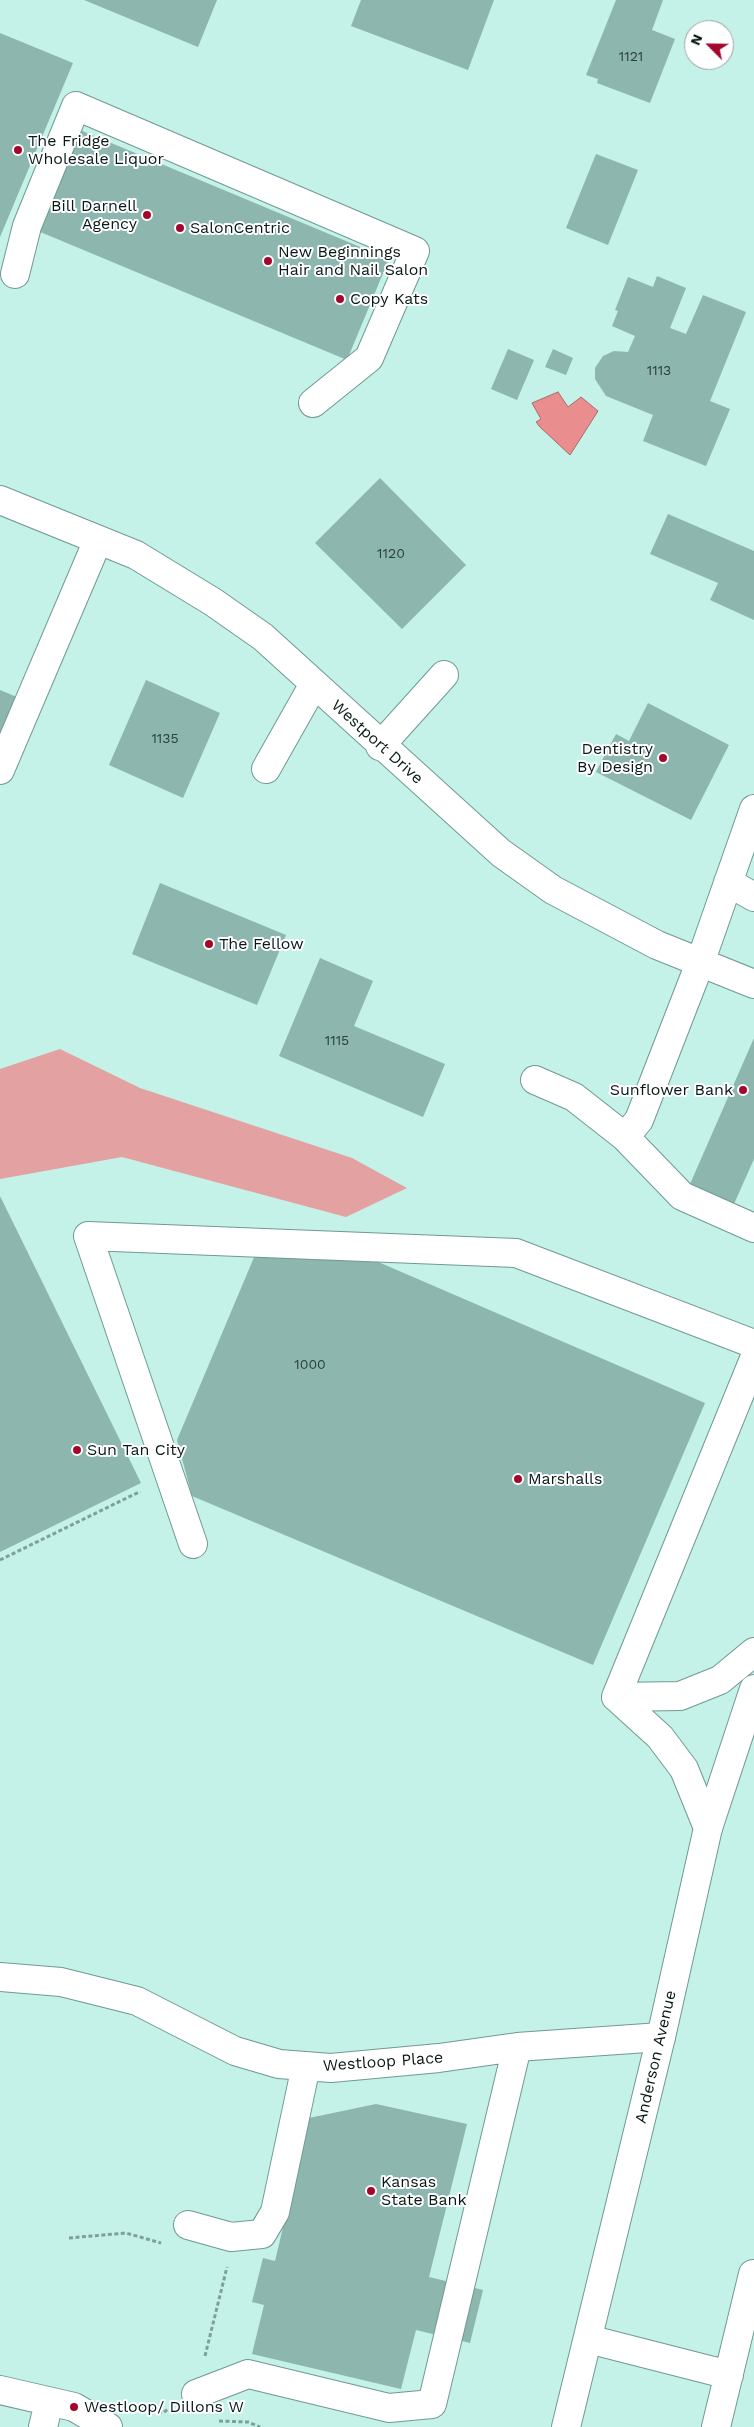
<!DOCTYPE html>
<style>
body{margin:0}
#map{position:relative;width:754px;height:2427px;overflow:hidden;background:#c4f1e8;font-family:"Work Sans",sans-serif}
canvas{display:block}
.north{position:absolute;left:684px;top:20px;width:50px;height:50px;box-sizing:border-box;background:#fff;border:1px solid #9ca3a2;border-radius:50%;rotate:293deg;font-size:14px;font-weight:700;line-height:20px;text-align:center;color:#081916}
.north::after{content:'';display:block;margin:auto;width:18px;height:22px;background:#a4072b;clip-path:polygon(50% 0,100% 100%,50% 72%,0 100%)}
</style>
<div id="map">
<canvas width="754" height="2427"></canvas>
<div class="north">N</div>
</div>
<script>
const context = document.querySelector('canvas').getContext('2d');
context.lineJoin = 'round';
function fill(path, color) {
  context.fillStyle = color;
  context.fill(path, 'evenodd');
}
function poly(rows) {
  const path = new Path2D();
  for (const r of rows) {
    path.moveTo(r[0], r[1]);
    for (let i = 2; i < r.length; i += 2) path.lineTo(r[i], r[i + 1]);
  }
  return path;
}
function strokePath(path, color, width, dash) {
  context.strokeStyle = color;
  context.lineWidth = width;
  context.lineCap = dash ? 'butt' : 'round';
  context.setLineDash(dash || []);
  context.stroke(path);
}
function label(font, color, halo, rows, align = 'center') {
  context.font = font + ' "Work Sans",sans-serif';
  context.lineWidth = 4;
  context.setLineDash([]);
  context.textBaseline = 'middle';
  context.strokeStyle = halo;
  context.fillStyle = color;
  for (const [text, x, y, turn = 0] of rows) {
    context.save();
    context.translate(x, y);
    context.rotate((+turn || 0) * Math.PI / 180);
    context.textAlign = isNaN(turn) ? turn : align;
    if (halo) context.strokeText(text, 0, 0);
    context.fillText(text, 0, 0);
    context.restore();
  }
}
fill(poly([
 [60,1049,140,1088,352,1158,407,1188,346,1217,122,1157,0,1179,0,1069]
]), '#e3a1a1');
const water = poly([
 [558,392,568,407,581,397,598,411,570,455,540,427,536,422,541,419,532,403,558,392]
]);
fill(water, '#ea8d8e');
strokePath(water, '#a66a6a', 1);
fill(poly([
 [84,0,217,0,198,47],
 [361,0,494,0,468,70,351,26],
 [616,0,663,0,652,30,675,39,650,103,597,83,598,79,586,75],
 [0,33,73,63,0,237],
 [80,130,389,259,347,360,38,231],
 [596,154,638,170,608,245,566,228],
 [657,276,686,288,670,328,686,334,703,295,746,312,710,401,730,409,706,466,643,441,653,415,606,396,595,379,595,368,603,356,614,351,628,352,635,336,612,326,618,311,615,310,628,277,653,287],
 [508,349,534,360,517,400,491,389],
 [553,349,573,358,566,375,545,367],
 [380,478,466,565,402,629,315,543],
 [668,514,754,551,754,620,710,600,718,583,650,554],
 [146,680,220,713,183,798,109,765],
 [0,690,24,700,0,738],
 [648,703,729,745,691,820,596,772,616,734,629,741],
 [160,883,286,935,257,1005,132,954],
 [320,958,373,981,354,1026,445,1064,423,1117,279,1056],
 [754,1038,754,1159,734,1204,690,1184],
 [0,1196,141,1483,0,1552],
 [255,1255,376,1261,705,1403,593,1665,192,1496,177,1440],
 [376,2104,467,2124,429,2277,483,2290,470,2343,416,2330,401,2389,252,2354,264,2305,252,2302,263,2258,275,2261,309,2118]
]), '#8cb6ae');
const minor = poly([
 [15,274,27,226,76,106,415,251,369,358,313,403],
 [0,500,136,555,213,602,263,637,501,853,553,890,657,945,754,984],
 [380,746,444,675],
 [266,769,314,684],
 [0,770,98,540],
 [728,882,754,897],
 [535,1080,574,1097,625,1137,639,1120,700,963,754,809],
 [625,1137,682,1196,754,1228],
 [193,1544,88,1236,516,1253,754,1344],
 [616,1697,754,1359],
 [616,1697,660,1737,684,1769,708,1828],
 [616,1697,680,1696,720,1680,754,1652],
 [0,1977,61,1982,137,2001,235,2051,279,2064,331,2068,439,2058,517,2047,661,2037],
 [188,2225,231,2237,262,2234,275,2212,306,2066],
 [588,2339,729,2375],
 [0,2390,74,2407,108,2427],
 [196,2394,248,2374,389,2408,432,2404,517,2047],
 [43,2427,49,2402],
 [716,2427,753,2274]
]);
const major = poly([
 [566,2427,661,2037,708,1828,754,1689]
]);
strokePath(minor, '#709a92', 30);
strokePath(major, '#709a92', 30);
strokePath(poly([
 [0,1560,139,1492,140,1493],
 [69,2238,126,2233,161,2243],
 [205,2356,227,2267],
 [134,2408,139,2405,163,2413,169,2408],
 [219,2421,248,2422,260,2427]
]), '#7ea09a', 3, [4, 2.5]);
strokePath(minor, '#fff', 28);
strokePath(major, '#fff', 28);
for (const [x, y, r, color] of [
 [18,150,5,"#a4072b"],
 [147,215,5,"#a4072b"],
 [180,228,5,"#a4072b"],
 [268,261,5,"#a4072b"],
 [340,299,5,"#a4072b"],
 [663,758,5,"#a4072b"],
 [209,944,5,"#a4072b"],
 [743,1090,5,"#a4072b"],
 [77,1450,5,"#a4072b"],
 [518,1479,5,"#a4072b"],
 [371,2191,5,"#a4072b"],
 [74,2407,5,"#a4072b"]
]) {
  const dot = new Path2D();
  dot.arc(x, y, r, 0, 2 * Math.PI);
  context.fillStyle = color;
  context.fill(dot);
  strokePath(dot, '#fff', 2);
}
label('14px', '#29403c', null, [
 ["1121",631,57],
 ["1113",659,371],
 ["1120",391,554],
 ["1135",165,739],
 ["1115",337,1041],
 ["1000",310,1365]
]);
label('16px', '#081916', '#fff', [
 ["The Fridge",28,141],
 ["Wholesale Liquor",28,159],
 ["Bill Darnell",137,206,"right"],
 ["Agency",137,224,"right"],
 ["SalonCentric",190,228],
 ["New Beginnings",278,252],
 ["Hair and Nail Salon",278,270],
 ["Copy Kats",350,299],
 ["Dentistry",653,749,"right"],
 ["By Design",653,767,"right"],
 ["The Fellow",219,944],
 ["Sunflower Bank",733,1090,"right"],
 ["Sun Tan City",87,1450],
 ["Marshalls",528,1479],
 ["Kansas",381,2182],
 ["State Bank",381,2200],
 ["Westloop/ Dillons W",84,2407]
], 'left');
label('16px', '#081916', '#fff', [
 ["Westport Drive",377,742,42],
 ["Anderson Avenue",656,2057,-77],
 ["Westloop Place",383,2062,-4]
]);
</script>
